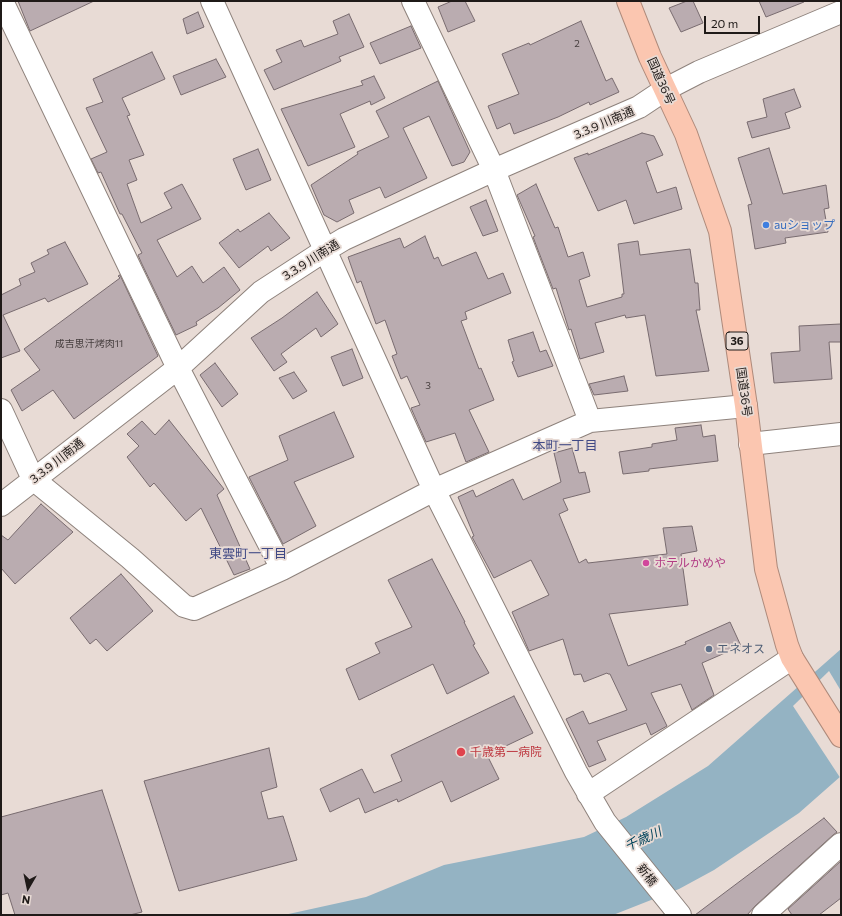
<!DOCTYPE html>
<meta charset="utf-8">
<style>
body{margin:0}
#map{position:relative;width:842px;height:916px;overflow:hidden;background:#e8dbd5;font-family:Commissioner,sans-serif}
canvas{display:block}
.frame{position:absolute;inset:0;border:2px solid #1f1a18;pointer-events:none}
.north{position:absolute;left:8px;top:868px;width:40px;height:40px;-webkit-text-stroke:3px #e8dbd5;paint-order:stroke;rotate:189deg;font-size:11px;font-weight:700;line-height:16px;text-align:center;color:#1f1a18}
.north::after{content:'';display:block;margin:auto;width:14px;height:18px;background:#1f1a18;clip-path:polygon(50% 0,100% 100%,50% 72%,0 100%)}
.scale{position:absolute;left:704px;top:16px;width:56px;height:18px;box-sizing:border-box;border:2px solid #1f1a18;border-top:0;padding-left:5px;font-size:12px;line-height:14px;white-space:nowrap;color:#1f1a18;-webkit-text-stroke:3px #e8dbd5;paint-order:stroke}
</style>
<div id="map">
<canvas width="842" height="916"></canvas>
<div class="frame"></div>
<div class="north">N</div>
<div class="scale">20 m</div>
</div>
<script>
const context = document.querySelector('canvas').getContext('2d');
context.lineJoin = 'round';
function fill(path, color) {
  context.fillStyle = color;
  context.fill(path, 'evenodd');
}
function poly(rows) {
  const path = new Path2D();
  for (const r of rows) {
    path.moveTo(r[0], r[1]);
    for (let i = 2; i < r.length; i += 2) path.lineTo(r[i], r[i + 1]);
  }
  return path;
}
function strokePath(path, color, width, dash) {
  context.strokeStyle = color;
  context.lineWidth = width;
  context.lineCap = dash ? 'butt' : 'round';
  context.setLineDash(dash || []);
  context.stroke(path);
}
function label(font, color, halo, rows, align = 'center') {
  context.font = font + ' Commissioner,"Noto Sans JP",sans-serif';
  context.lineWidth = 3.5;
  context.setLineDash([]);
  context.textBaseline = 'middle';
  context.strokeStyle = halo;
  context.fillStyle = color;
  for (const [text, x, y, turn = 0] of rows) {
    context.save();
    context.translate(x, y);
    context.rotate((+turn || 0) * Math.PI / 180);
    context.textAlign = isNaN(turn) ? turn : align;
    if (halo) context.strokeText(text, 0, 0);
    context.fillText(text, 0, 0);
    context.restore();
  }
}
fill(poly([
 [841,649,841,776,799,813,714,870,679,889,613,915,284,915,366,897,444,865,584,837,626,817,708,766]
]), '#94b3c3');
fill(poly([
 [829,671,841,691,841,779,793,706]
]), '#e8dbd5');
const building = poly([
 [18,1,94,1,30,31,18,1],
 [452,1,465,1,475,21,448,32,438,7,452,1],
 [687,1,693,1,703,23,681,32,669,8,687,1],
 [759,1,804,1,804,2,766,17,759,1],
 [198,12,204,27,187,34,183,19,198,12],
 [349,14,364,47,339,57,341,61,274,90,264,70,282,62,276,50,301,40,304,47,338,34,333,21,349,14],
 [581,21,606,81,612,78,619,92,590,105,589,102,558,117,514,134,510,123,497,129,488,106,519,94,502,54,529,43,530,45,581,21],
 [411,26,421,48,380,64,370,43,411,26],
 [152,52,165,79,122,98,130,115,127,116,144,155,129,160,137,180,127,184,141,223,172,208,164,193,182,184,201,219,157,240,177,277,192,266,203,283,224,267,240,290,218,308,196,322,197,325,176,335,141,262,138,255,142,253,122,214,120,214,101,172,98,173,91,159,107,152,86,108,103,102,93,79,152,52],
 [216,59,226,77,181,95,173,76,216,59],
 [374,76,385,98,371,105,370,101,340,114,355,147,308,166,281,109,363,85,361,81,374,76],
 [438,81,470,152,464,162,452,166,429,116,403,128,427,178,385,198,380,187,349,200,354,213,337,222,324,215,311,185,358,154,357,152,389,137,376,111,438,81],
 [794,89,801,107,785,113,790,128,752,138,747,122,767,117,763,99,794,89],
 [642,133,654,136,663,155,646,162,657,193,676,187,682,209,634,224,626,200,598,211,574,158,588,153,588,155,642,133],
 [769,148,783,194,826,185,829,208,824,209,828,232,785,238,786,243,755,249,748,205,752,204,738,158,769,148],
 [258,149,271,180,246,190,233,159,258,149],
 [536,184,555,228,558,227,568,257,583,252,590,276,579,280,587,307,622,297,622,294,624,294,618,244,638,241,640,255,690,249,695,283,698,283,700,310,696,310,709,371,656,376,645,315,626,318,625,315,595,323,604,352,580,359,571,329,569,330,556,288,553,289,533,237,535,236,517,195,536,184],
 [486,200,498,231,483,236,470,207,486,200],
 [269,213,290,238,271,251,268,246,239,268,219,243,238,229,240,232,269,213],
 [425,236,434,259,438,257,442,266,476,252,488,279,503,273,511,293,465,312,467,319,461,321,479,369,481,368,494,400,469,410,489,452,466,462,455,433,426,442,411,408,420,405,407,376,401,379,392,356,397,354,385,320,376,324,361,281,357,283,348,257,400,238,404,248,425,236],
 [65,242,88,284,48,302,45,298,3,315,20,351,1,358,1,295,21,285,19,279,35,272,31,263,49,254,47,250,65,242],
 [120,275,158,356,74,419,53,390,22,411,11,390,40,370,24,349,120,278,118,276,120,275],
 [317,292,338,324,321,337,316,328,281,354,287,362,274,371,251,338,282,318,317,292],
 [841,324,841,342,829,342,832,379,774,383,771,353,800,351,799,326,841,324],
 [533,332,540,352,546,350,553,366,518,377,512,362,514,361,508,340,533,332],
 [352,349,363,378,343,386,331,357,352,349],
 [215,363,238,394,222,407,200,375,215,363],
 [294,372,307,391,293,399,279,378,294,372],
 [624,376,628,391,594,395,589,384,624,376],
 [334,412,354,457,294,482,316,526,283,544,249,477,288,460,279,436,334,412],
 [169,420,224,489,217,495,250,569,234,575,201,508,186,521,154,483,150,487,127,457,139,446,127,434,142,421,155,435,169,420],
 [701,425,703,437,715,435,718,461,649,469,649,471,623,474,619,452,652,447,652,444,677,440,675,428,701,425],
 [572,448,579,473,585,472,590,492,563,499,568,510,559,514,579,563,586,559,588,563,667,554,663,528,692,526,697,551,681,554,688,605,609,614,628,666,686,644,685,642,730,622,741,646,702,663,714,695,692,710,681,684,651,693,667,726,651,735,646,723,597,741,606,760,589,767,566,719,583,711,589,724,627,710,610,674,608,674,607,673,584,682,581,674,574,675,563,639,529,651,512,612,549,595,531,560,494,578,472,537,474,536,458,497,473,490,476,497,513,479,523,500,561,482,554,453,572,448],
 [41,504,73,532,15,584,1,568,1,535,8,540,41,504],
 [432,559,465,622,464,622,475,644,473,645,489,673,447,694,433,664,359,700,346,669,380,653,375,643,412,627,388,580,432,559],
 [121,574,153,611,107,651,96,639,90,644,70,618,121,574],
 [514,696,533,733,487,755,499,779,451,802,442,781,398,802,397,799,365,813,359,798,330,812,320,789,362,769,374,793,402,781,391,755,514,696],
 [269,748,277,787,261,792,268,819,283,816,297,860,179,891,144,781,269,748],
 [102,790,142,912,130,915,15,915,8,893,1,895,1,817,102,790],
 [824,818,837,832,833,835,755,906,747,915,695,915,824,818],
 [841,861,841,898,819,915,792,915,788,909,841,861]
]);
fill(building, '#baacb0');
strokePath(building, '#786b6f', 1);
const minor = poly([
 [2,1,178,368,282,569],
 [212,1,434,490,576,772,605,822,680,915],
 [413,1,494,170,590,421],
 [1,410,33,479,130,558,184,606,194,609,282,569,434,490,590,421,746,406],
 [750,444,841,434],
 [1,505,178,368,261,292,324,251,344,239,494,170,639,107,666,89,699,72,841,12],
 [588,794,792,658],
 [763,915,841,844]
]);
const highway = poly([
 [628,1,650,57,686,134,720,231,746,406,766,569,787,645,792,658,841,736]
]);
strokePath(minor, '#8e827c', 24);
strokePath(highway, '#ae8a7b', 24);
strokePath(minor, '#fff', 22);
strokePath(highway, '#fbc6b0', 22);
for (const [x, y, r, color] of [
 [766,225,4,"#3f7fe0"],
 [646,563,4,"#d1479c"],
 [709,649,4,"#5c6f8a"],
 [461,752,5,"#e0444e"]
]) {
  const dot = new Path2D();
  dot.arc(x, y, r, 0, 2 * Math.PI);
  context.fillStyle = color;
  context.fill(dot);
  strokePath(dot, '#e8dbd5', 1.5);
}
label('10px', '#463e3e', null, [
 ["2",577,44],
 ["成吉思汗烤肉11",89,344],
 ["3",428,386]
]);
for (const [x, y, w] of [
 [737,341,22]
]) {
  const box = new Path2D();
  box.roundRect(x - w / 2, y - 9, w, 18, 3);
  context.fillStyle = '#e8dbd5';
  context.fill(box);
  strokePath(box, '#1f1a18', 1);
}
label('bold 11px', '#1f1a18', null, [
 ["36",737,341]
]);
label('12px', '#1f1a18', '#e8dbd5', [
 ["国道36号",661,81,66],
 ["3.3.9 川南通",604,123,-23],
 ["3.3.9 川南通",311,260,-32],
 ["国道36号",744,392,82],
 ["3.3.9 川南通",57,461,-38],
 ["新橋",647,875,52]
]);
label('12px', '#366cbe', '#e8dbd5', [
 ["auショップ",774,225]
], 'left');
label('12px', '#b23c85', '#e8dbd5', [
 ["ホテルかめや",654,563]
], 'left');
label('12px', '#4e5e75', '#e8dbd5', [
 ["エネオス",717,649]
], 'left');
label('12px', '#be3a42', '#e8dbd5', [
 ["千歳第一病院",470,752]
], 'left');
label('13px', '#404985', '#e8dbd5', [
 ["本町一丁目",565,446],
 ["東雲町一丁目",248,554]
]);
label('italic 13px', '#02445c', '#e8dbd5', [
 ["千歳川",643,839,-25]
]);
</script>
